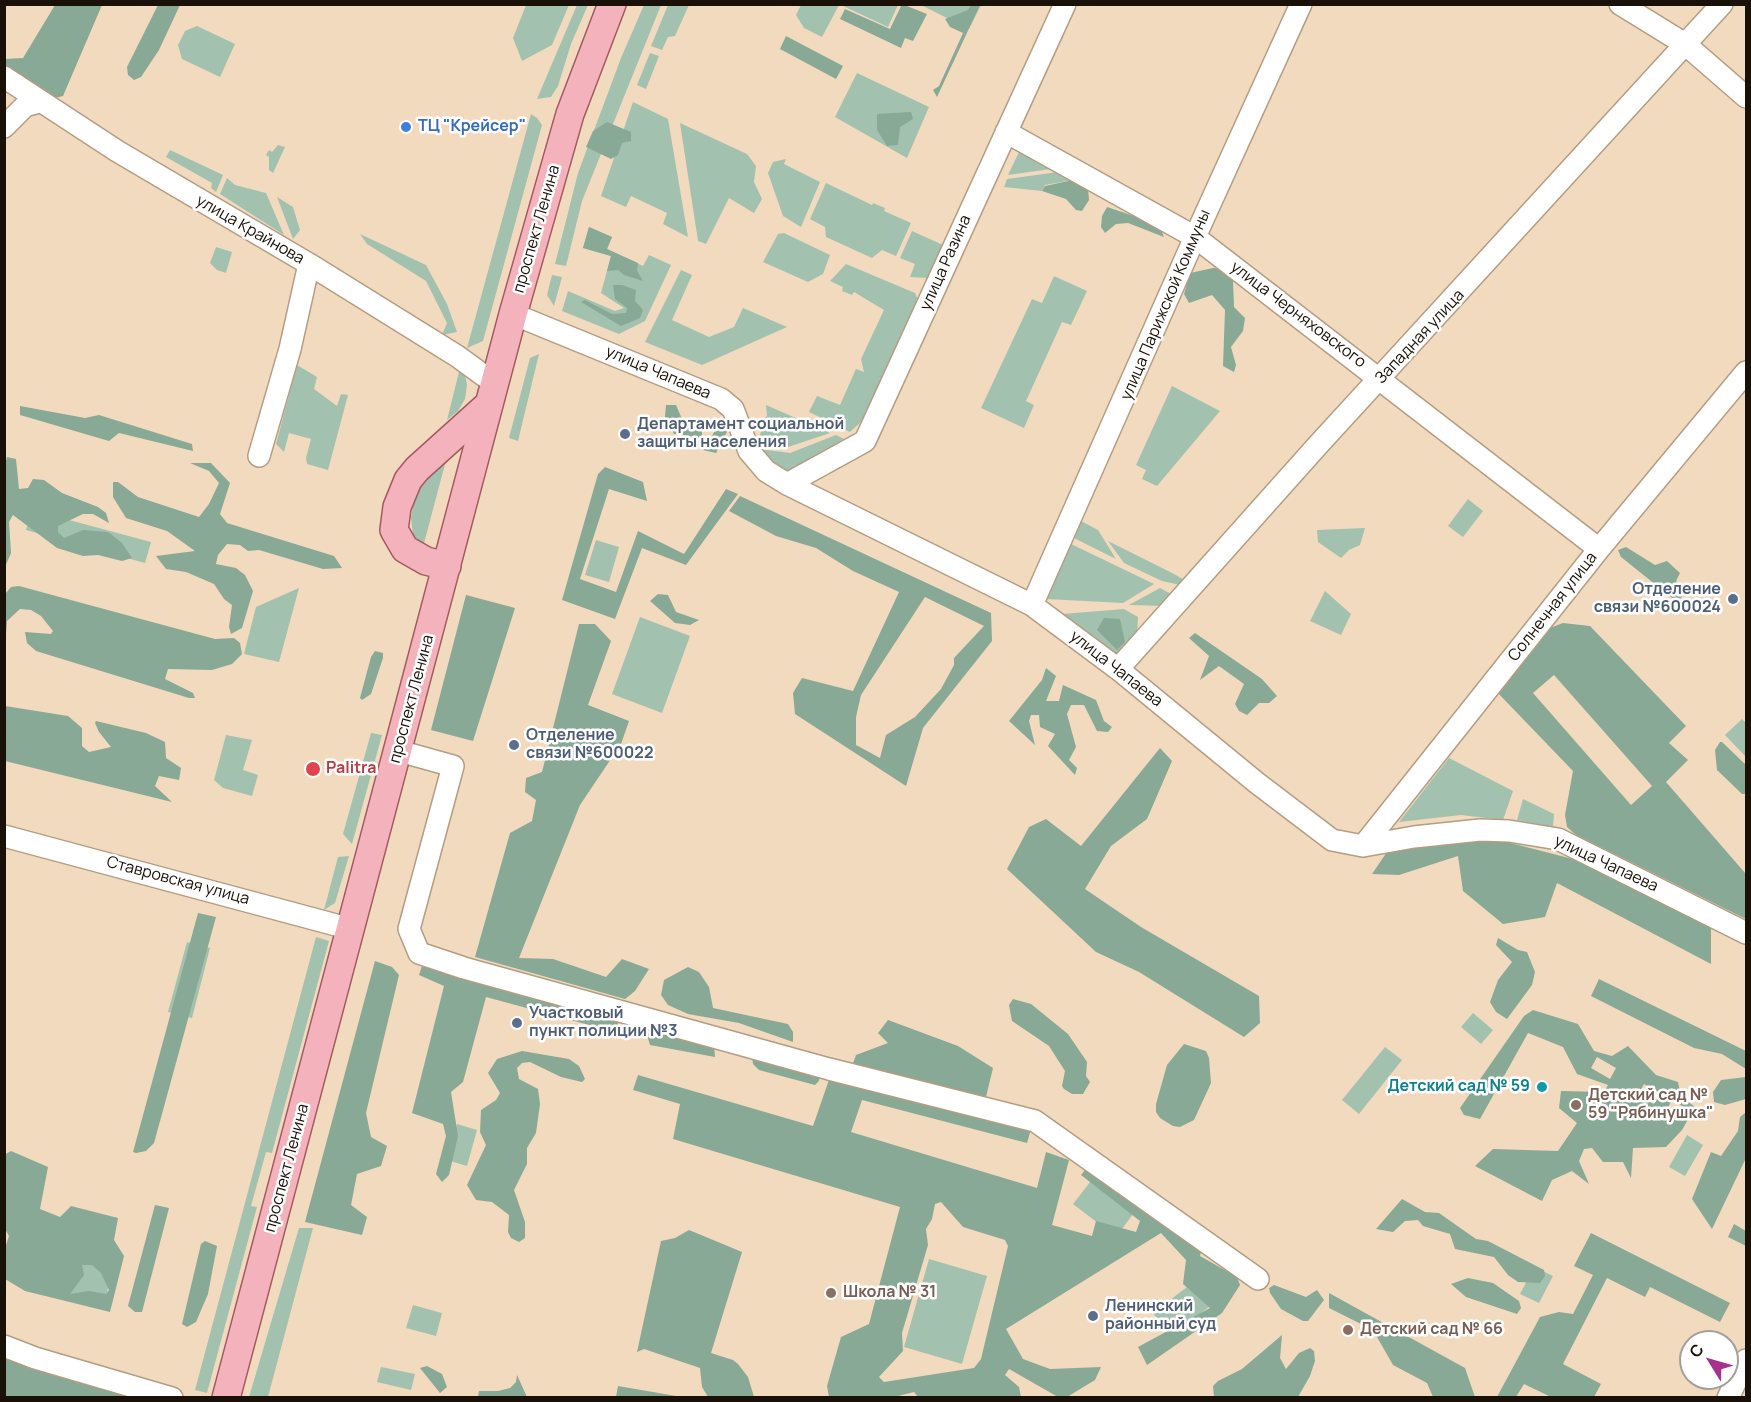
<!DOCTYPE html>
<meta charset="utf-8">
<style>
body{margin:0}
#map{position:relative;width:1751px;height:1402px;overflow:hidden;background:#f2dabe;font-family:Manrope,sans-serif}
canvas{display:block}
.frame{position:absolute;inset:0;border:6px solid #191107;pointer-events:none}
.north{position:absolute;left:1679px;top:1330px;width:60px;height:60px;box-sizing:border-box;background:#fff;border:2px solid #a3a09c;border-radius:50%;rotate:307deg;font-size:16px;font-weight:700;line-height:24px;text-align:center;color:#191107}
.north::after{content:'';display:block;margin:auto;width:21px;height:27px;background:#a5328d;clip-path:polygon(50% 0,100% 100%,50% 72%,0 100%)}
</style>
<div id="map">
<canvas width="1751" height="1402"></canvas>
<div class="frame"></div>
<div class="north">С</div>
</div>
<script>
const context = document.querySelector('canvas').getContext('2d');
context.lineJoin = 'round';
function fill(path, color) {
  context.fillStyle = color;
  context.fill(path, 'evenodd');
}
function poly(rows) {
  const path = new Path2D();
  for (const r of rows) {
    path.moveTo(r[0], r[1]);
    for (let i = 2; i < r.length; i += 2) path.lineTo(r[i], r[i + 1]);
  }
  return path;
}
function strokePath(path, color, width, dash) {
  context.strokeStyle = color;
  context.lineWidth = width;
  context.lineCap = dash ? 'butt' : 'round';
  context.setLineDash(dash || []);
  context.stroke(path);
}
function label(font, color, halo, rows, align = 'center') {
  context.font = font + ' Manrope,sans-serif';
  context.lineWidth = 5;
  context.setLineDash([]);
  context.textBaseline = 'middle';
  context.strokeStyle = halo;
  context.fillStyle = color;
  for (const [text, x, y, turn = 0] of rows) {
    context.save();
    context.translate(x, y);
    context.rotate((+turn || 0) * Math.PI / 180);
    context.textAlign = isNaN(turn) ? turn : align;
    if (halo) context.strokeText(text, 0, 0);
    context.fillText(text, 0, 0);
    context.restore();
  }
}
fill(poly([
 [919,4,981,5,969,29],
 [526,5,569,5,552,45,522,61,513,38],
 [577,5,588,5,571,44,558,86,551,97,537,99],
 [644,5,661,5,582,201,566,266,555,264,578,173,621,58],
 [668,5,689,5,675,36,668,37,662,50,651,46],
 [801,5,839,5,822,37,804,28,796,15],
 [841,5,898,4,898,5,888,27],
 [197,26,235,44,220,77,182,59,178,45,185,31],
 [650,53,659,56,646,89,637,85],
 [857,73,929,107,907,158,835,117],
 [633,102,668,119,688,237,663,224,667,213,631,196,626,207,601,196],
 [531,114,537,118,542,125,483,341,467,348],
 [680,123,747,154,756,166,754,182,762,199,754,213,729,198,706,244,698,241],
 [278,145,285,147,273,173,269,170,269,157,266,155,269,150,272,152],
 [170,150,223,175,216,192,211,188,212,183,166,157],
 [1019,152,1051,169,1008,175],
 [786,159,784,164,820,182,801,227,783,216,768,173,773,162],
 [1058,172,1073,180,1045,185,1042,191,1004,187,1007,179],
 [227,178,235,185,266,193,284,235,220,194],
 [826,183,872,205,873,203,885,208,884,211,911,223,896,256,882,250,872,258,826,237,825,227,810,219],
 [277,197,293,207,300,230,293,239],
 [589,227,612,237,607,249,643,266,649,255,671,265,645,321,619,334,562,311,568,291,615,311,624,308,601,293,611,256,583,248],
 [912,231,943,245,928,278,910,277,915,264,900,258],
 [784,233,830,255,823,274,808,282,763,262,778,234],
 [360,234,426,265,447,304,457,332,442,335,447,323,426,281,367,244],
 [216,247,232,252,226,273,217,270,210,263],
 [846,264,915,293,918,300,862,421,850,432,809,412,817,396,840,405,856,369,864,372,861,359,884,310,854,292,852,295,842,291,843,287,830,281],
 [681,270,692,275,672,320,709,337,734,327,743,308,787,327,702,365,645,342],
 [552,275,562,277,554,306,547,295],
 [1054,276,1087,291,1071,325,1062,322,1026,401,1034,405,1024,428,981,408,1032,299,1042,303],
 [539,354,518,441,509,438,530,358],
 [297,365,317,377,314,389,337,406,341,394,348,395,328,470,307,464,306,458,311,439,289,433,284,452,276,444],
 [460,368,465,374,467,385,465,399,458,411,447,420],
 [1172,386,1220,411,1157,486,1142,479,1146,470,1136,465],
 [766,405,830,433,785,448,758,440,767,415],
 [836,435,844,439,803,466,790,471,775,470,759,449,790,453],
 [448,453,423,547,413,535,411,518,415,495,426,477],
 [1468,499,1483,511,1463,537,1448,526],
 [32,510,151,542,145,563,26,530],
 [1081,521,1098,530,1116,559,1074,538],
 [1365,528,1360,545,1349,550,1341,558,1318,542,1317,530],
 [596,540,619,547,609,582,585,575],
 [1108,541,1174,574,1186,581,1185,586,1162,581,1124,563],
 [1069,543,1154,584,1123,603,1046,599],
 [299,588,279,662,244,654,256,607],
 [1160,588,1173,595,1166,606,1129,605],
 [1325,591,1351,614,1341,635,1310,621],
 [1124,609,1138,617,1137,637,1121,658,1062,614],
 [640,617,690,636,662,713,612,694],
 [1742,719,1746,723,1746,757,1725,735],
 [371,733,382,735,352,844,343,834],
 [226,735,252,740,243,770,258,775,252,796,223,788,214,780],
 [1449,758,1513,791,1503,820,1461,815,1399,822],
 [1523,799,1554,814,1553,827,1517,820],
 [349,856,335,903,324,910,338,857],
 [316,937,329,941,272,1153,266,1152,251,1206,257,1207,207,1393,195,1390],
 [187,942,210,948,192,1018,168,1012],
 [1473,1013,1493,1030,1481,1044,1461,1027],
 [1385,1047,1402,1060,1359,1114,1342,1100],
 [457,1124,477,1130,467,1166,447,1160],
 [1687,1135,1703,1145,1685,1176,1669,1167],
 [1094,1177,1136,1210,1116,1237,1073,1204],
 [299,1228,313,1228,268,1397,249,1397],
 [77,1243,118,1253,104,1303,64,1292],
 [929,1259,987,1276,962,1364,904,1347],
 [1534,1267,1553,1276,1539,1303,1520,1294],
 [1204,1274,1222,1297,1171,1336,1153,1313],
 [413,1305,442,1313,436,1336,406,1328],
 [381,1367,415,1374,411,1390,377,1382]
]), '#a2c2af');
fill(poly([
 [902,4,927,14,913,41,905,38,901,48,840,19,845,9,890,29],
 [55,5,102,5,63,96,52,99,5,77,4,59,23,58],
 [158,5,180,5,159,50,141,77,134,80,128,75,127,67],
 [971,5,980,5,937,97,933,90,939,86,963,33,950,27,945,19,968,10],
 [786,36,843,66,836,79,780,49],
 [911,112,913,119,900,127,898,145,887,146,877,130,877,114],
 [607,122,631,132,631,141,622,143,618,155,611,159,586,147,593,131],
 [1073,180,1088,188,1089,200,1082,211,1076,210,1066,199,1042,191,1045,186],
 [1107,207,1149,221,1161,230,1164,237,1128,223,1116,224,1105,233,1101,227,1102,216],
 [589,227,612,237,607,249,638,263,637,271,643,281,624,275,618,270,607,271,611,256,583,248],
 [1213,268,1223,269,1233,281,1234,307,1245,318,1243,331,1231,347,1236,365,1234,372,1223,366,1225,310,1212,295,1189,303,1184,294,1190,273],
 [613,285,622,285,636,290,635,301,643,310,640,318,621,326,581,302,585,300,612,314,626,313,627,308,615,299],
 [666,405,676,405,682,419,702,421,702,438,674,434,665,417],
 [20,406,85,418,99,415,192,444,193,451,119,433,109,441,20,415],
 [718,426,728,430,716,453,703,450],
 [7,457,16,459,19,489,28,488,33,479,44,480,62,493,98,507,106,513,109,523,93,514,83,514,58,526,58,532,64,538,83,530,108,532,122,543,132,558,122,561,98,555,83,556,57,548,13,515,9,522,11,553,5,567,4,469],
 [190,463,211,463,230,483,220,514,227,523,334,556,342,568,323,569,259,550,248,551,240,545,227,544,218,555,216,564,236,568,245,575,253,591,242,628,231,634,229,627,232,605,224,599,214,584,186,572,166,569,156,556,195,551,167,531,126,518,113,497,113,482,118,482,138,497,199,517,209,504,219,483,209,471],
 [605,467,643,482,647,501,609,489,580,579,616,592,638,531,684,554,726,489,738,494,686,565,642,548,615,619,562,600,598,474],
 [740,496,991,613,992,641,923,728,906,786,795,714,793,693,802,678,853,691,899,592,853,571,816,548,776,536,729,511],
 [925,597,984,626,954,658,954,665,941,689,915,717,886,735,880,758,856,745,856,717,861,695],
 [1626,547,1655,565,1667,561,1680,573,1676,581,1685,593,1679,600,1676,601,1621,557,1618,550],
 [19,586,215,639,234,638,240,643,242,654,232,664,212,670,168,669,165,679,193,693,195,698,189,698,36,651,27,643,25,632,51,634,53,631,41,616,31,610,20,609,7,621,5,646,5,594,11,587],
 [658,594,668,595,676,612,699,620,690,625,675,623,650,601],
 [466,595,515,608,473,741,431,730],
 [1104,618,1120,619,1125,642,1117,650,1097,630],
 [1563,623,1590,626,1686,726,1669,743,1688,760,1666,782,1746,874,1746,919,1576,835,1567,827,1565,815,1573,771,1496,691,1539,632],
 [1554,675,1652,786,1631,805,1533,693],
 [579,624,595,624,611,641,588,705,629,721,621,744,580,805,519,958,553,959,606,977,622,959,649,969,635,991,625,999,475,957,510,833,532,821,536,800,525,792,526,778,542,772],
 [1195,633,1262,679,1277,696,1269,703,1259,703,1247,715,1239,711,1235,704,1244,684,1219,666,1200,680,1209,656,1189,638],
 [375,651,383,653,383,658,371,694,362,700,360,698,371,657],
 [1046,668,1056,676,1046,701,1059,701,1063,685,1096,700,1104,721,1112,727,1108,732,1097,731,1084,705,1071,705,1067,714,1076,747,1069,760,1077,768,1075,775,1048,746,1055,734,1040,727,1039,715,1031,715,1029,721,1035,745,1009,721,1042,680],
 [5,706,68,716,82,728,82,746,89,752,111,747,99,732,95,723,96,721,146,733,165,742,166,758,181,768,179,780,159,776,155,786,172,802,5,761],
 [1720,742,1722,742,1746,765,1746,794,1742,794,1717,770,1715,750],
 [1160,748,1172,761,1147,819,1111,846,1085,889,1141,927,1259,996,1260,1023,1244,1037,1139,972,1096,952,1007,869,1029,827,1046,819,1081,846],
 [1495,839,1600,866,1711,924,1711,964,1557,883,1545,917,1503,924,1463,891,1458,856,1399,875,1372,874,1389,849,1429,842],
 [198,913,216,917,154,1143,146,1151,136,1153,133,1152],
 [1498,938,1518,950,1527,952,1535,972,1532,985,1507,1019,1496,1012,1490,1002,1498,980,1512,962,1496,945],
 [424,960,620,1018,615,1032,486,997,463,1082,451,1092,458,1136,449,1175,442,1182,436,1174,446,1136,443,1124,412,1113,444,986,419,975],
 [375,961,392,967,399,975,366,1113,371,1137,387,1146,381,1166,357,1174,351,1205,367,1217,362,1235,305,1222],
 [688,967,699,972,709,987,713,1008,788,1024,793,1032,793,1042,739,1023,688,1014,668,1005,661,995,664,980],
 [1599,979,1746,1051,1746,1069,1722,1054,1694,1048,1591,996],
 [1013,999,1031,1004,1068,1034,1087,1062,1086,1076,1090,1082,1083,1094,1072,1094,1064,1089,1062,1086,1065,1071,1049,1046,1012,1021,1009,1005],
 [1533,1010,1578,1024,1594,1051,1612,1056,1628,1046,1656,1075,1678,1082,1681,1096,1695,1107,1682,1130,1666,1147,1633,1148,1631,1178,1623,1162,1603,1162,1592,1148,1584,1149,1579,1161,1589,1184,1572,1171,1552,1180,1542,1201,1475,1166,1493,1149,1558,1151,1577,1123,1559,1108,1561,1091,1604,1092,1608,1085,1577,1074,1563,1047,1528,1033,1480,1119,1464,1115,1460,1108,1524,1016],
 [1597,1057,1616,1068,1610,1079,1591,1068],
 [1644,1084,1660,1093,1654,1104,1638,1095],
 [1672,1100,1689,1110,1683,1121,1666,1111],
 [888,1020,958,1046,993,1068,985,1101,852,1066,856,1055,888,1043,878,1033],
 [653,1027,714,1045,715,1057,650,1045,647,1035],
 [1184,1044,1206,1051,1209,1058,1211,1083,1194,1120,1180,1127,1173,1126,1160,1118,1156,1112,1156,1104,1167,1065],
 [522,1051,569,1059,579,1066,585,1079,582,1082,561,1077,530,1062,522,1063,517,1068,519,1079,538,1089,540,1104,536,1133,527,1148,527,1164,514,1190,525,1222,525,1238,519,1242,511,1238,508,1232,509,1215,492,1202,476,1200,467,1185,486,1145,480,1132,481,1110,496,1100,500,1093,488,1073,497,1059],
 [752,1057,820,1073,819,1081,815,1085,759,1070,753,1064],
 [831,1074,1032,1126,1027,1143,862,1100,851,1132,1037,1188,1046,1152,1069,1160,1052,1225,1092,1236,1096,1221,1136,1232,1140,1221,1081,1175,1089,1165,1203,1244,1200,1256,1237,1277,1240,1285,1222,1313,1147,1365,1138,1347,1210,1308,1183,1284,1186,1260,1161,1233,1006,1329,1023,1359,1050,1369,1101,1367,1095,1380,1067,1397,1058,1397,1009,1369,1005,1375,1019,1387,1021,1397,918,1397,914,1392,894,1397,829,1397,827,1386,841,1337,869,1324,900,1207,673,1139,680,1104,633,1090,638,1075,813,1126],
 [941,1202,963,1227,1005,1240,1008,1246,981,1359,974,1368,884,1382,879,1377,903,1351,902,1333,928,1245,926,1229,932,1219,935,1204],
 [1746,1077,1746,1099,1725,1105,1714,1102,1713,1092,1721,1080],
 [1746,1112,1746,1158,1712,1229,1692,1199,1711,1152,1721,1156,1738,1131,1740,1117],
 [11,1151,48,1167,40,1209,60,1217,71,1206,118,1218,114,1240,124,1256,110,1312,25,1291,5,1279,5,1248,9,1236,5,1229,4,1155],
 [82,1265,92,1265,101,1273,109,1290,106,1294,89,1291,70,1294,84,1275],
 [1402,1199,1425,1212,1439,1213,1476,1239,1488,1241,1544,1270,1545,1276,1540,1283,1518,1282,1508,1275,1494,1257,1455,1249,1450,1234,1423,1226,1418,1220,1405,1221,1393,1232,1376,1229],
 [155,1205,169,1208,142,1312,135,1312,128,1306],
 [1734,1224,1746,1231,1746,1246,1728,1237],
 [689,1230,742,1252,711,1353,733,1360,738,1364,748,1377,754,1397,708,1397,702,1387,700,1368,644,1349,637,1352,661,1241,675,1238],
 [1591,1233,1730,1303,1720,1322,1650,1287,1645,1297,1607,1278,1563,1364,1601,1384,1594,1397,1551,1397,1524,1384,1516,1397,1497,1397,1540,1317,1559,1312,1573,1314,1593,1275,1574,1266],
 [205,1241,217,1246,208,1294,196,1322,187,1327,182,1324,201,1244],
 [1468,1278,1493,1283,1519,1301,1521,1308,1517,1314,1466,1297,1451,1284],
 [1274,1285,1306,1297,1317,1290,1324,1300,1308,1321,1303,1321,1281,1309,1270,1293,1269,1288],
 [1329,1293,1465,1368,1475,1397,1433,1397,1427,1383,1393,1365,1373,1330,1329,1308],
 [1282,1335,1280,1358,1286,1369,1299,1353,1310,1348,1314,1351,1315,1361,1310,1376,1298,1397,1214,1397,1213,1386,1218,1381,1242,1369],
 [5,1358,145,1397,5,1397],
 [427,1366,442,1374,447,1387,440,1393,420,1368],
 [517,1375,527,1397,478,1397,479,1391,498,1391,510,1388,516,1382],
 [618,1386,682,1397,616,1397]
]), '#88a996');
const minor = poly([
 [1620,4,1685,44,1746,97],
 [4,77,117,151,309,264,457,356,494,383],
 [4,127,25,106,39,102],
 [1006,132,1195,237,1599,549],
 [513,314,721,399,733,409,749,451,766,471,787,484,1032,605,1118,669,1257,783,1332,840,1363,846,1414,837,1480,830,1509,831,1558,839,1746,933],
 [259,456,290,349,309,264],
 [787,484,865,441,1065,4],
 [1032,605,1195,237,1301,4],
 [1118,669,1318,445,1722,4],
 [399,751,453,766,409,929,419,953,464,968,829,1069,1035,1121,1258,1279],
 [4,836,351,929],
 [1363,846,1599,549,1746,372],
 [4,1346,35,1358,172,1398],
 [1728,1398,1746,1360]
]);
const major = poly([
 [447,566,426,561,405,549,394,530,397,507,408,480,417,469,488,405],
 [226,1398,513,314,570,114,612,4]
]);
strokePath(minor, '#b49d83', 24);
strokePath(major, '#a35a5f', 30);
strokePath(minor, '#fff', 21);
strokePath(major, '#f4b3bc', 27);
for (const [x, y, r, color] of [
 [406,127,6,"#3f7fe0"],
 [625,434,6,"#5c6f8a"],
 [1733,599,6,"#5c6f8a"],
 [514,745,6,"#5c6f8a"],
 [313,769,8,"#e0444e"],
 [517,1023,6,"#5c6f8a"],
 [1542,1087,6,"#0f9aa8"],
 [1576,1105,6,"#8d6e63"],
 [831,1293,6,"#8d6e63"],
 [1093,1316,6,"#5c6f8a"],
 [1348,1330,6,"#8d6e63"]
]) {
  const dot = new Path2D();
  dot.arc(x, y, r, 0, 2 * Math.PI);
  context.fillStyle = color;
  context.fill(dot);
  strokePath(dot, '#fff', 2);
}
label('bold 16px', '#366cbe', '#fff', [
 ["ТЦ \"Крейсер\"",418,127]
], 'left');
label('16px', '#191107', '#fff', [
 ["проспект Ленина",537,229,-74],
 ["улица Крайнова",250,230,30],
 ["улица Разина",946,263,-66],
 ["улица Парижской Коммуны",1166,305,-67],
 ["улица Черняховского",1298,315,37],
 ["Западная улица",1420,337,-47],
 ["улица Чапаева",658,373,23],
 ["Солнечная улица",1553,607,-52],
 ["улица Чапаева",1116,669,38],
 ["проспект Ленина",412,699,-75],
 ["улица Чапаева",1606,864,25],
 ["Ставровская улица",178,881,15],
 ["проспект Ленина",287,1168,-75]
]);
label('bold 16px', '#4e5e75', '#fff', [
 ["Департамент социальной",637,425],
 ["защиты населения",637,443],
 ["Отделение",1721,590,"right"],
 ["связи №600024",1721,608,"right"],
 ["Отделение",526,736],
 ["связи №600022",526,754],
 ["Участковый",529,1014],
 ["пункт полиции №3",529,1032],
 ["Ленинский",1105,1307],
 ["районный суд",1105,1325]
], 'left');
label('bold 16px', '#be3a42', '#fff', [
 ["Palitra",326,769]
], 'left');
label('bold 16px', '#0d838f', '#fff', [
 ["Детский сад № 59",1530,1087]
], 'right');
label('bold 16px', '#785e54', '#fff', [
 ["Детский сад №",1588,1096],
 ["59 \"Рябинушка\"",1588,1114],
 ["Школа № 31",843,1293],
 ["Детский сад № 66",1360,1330]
], 'left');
</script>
